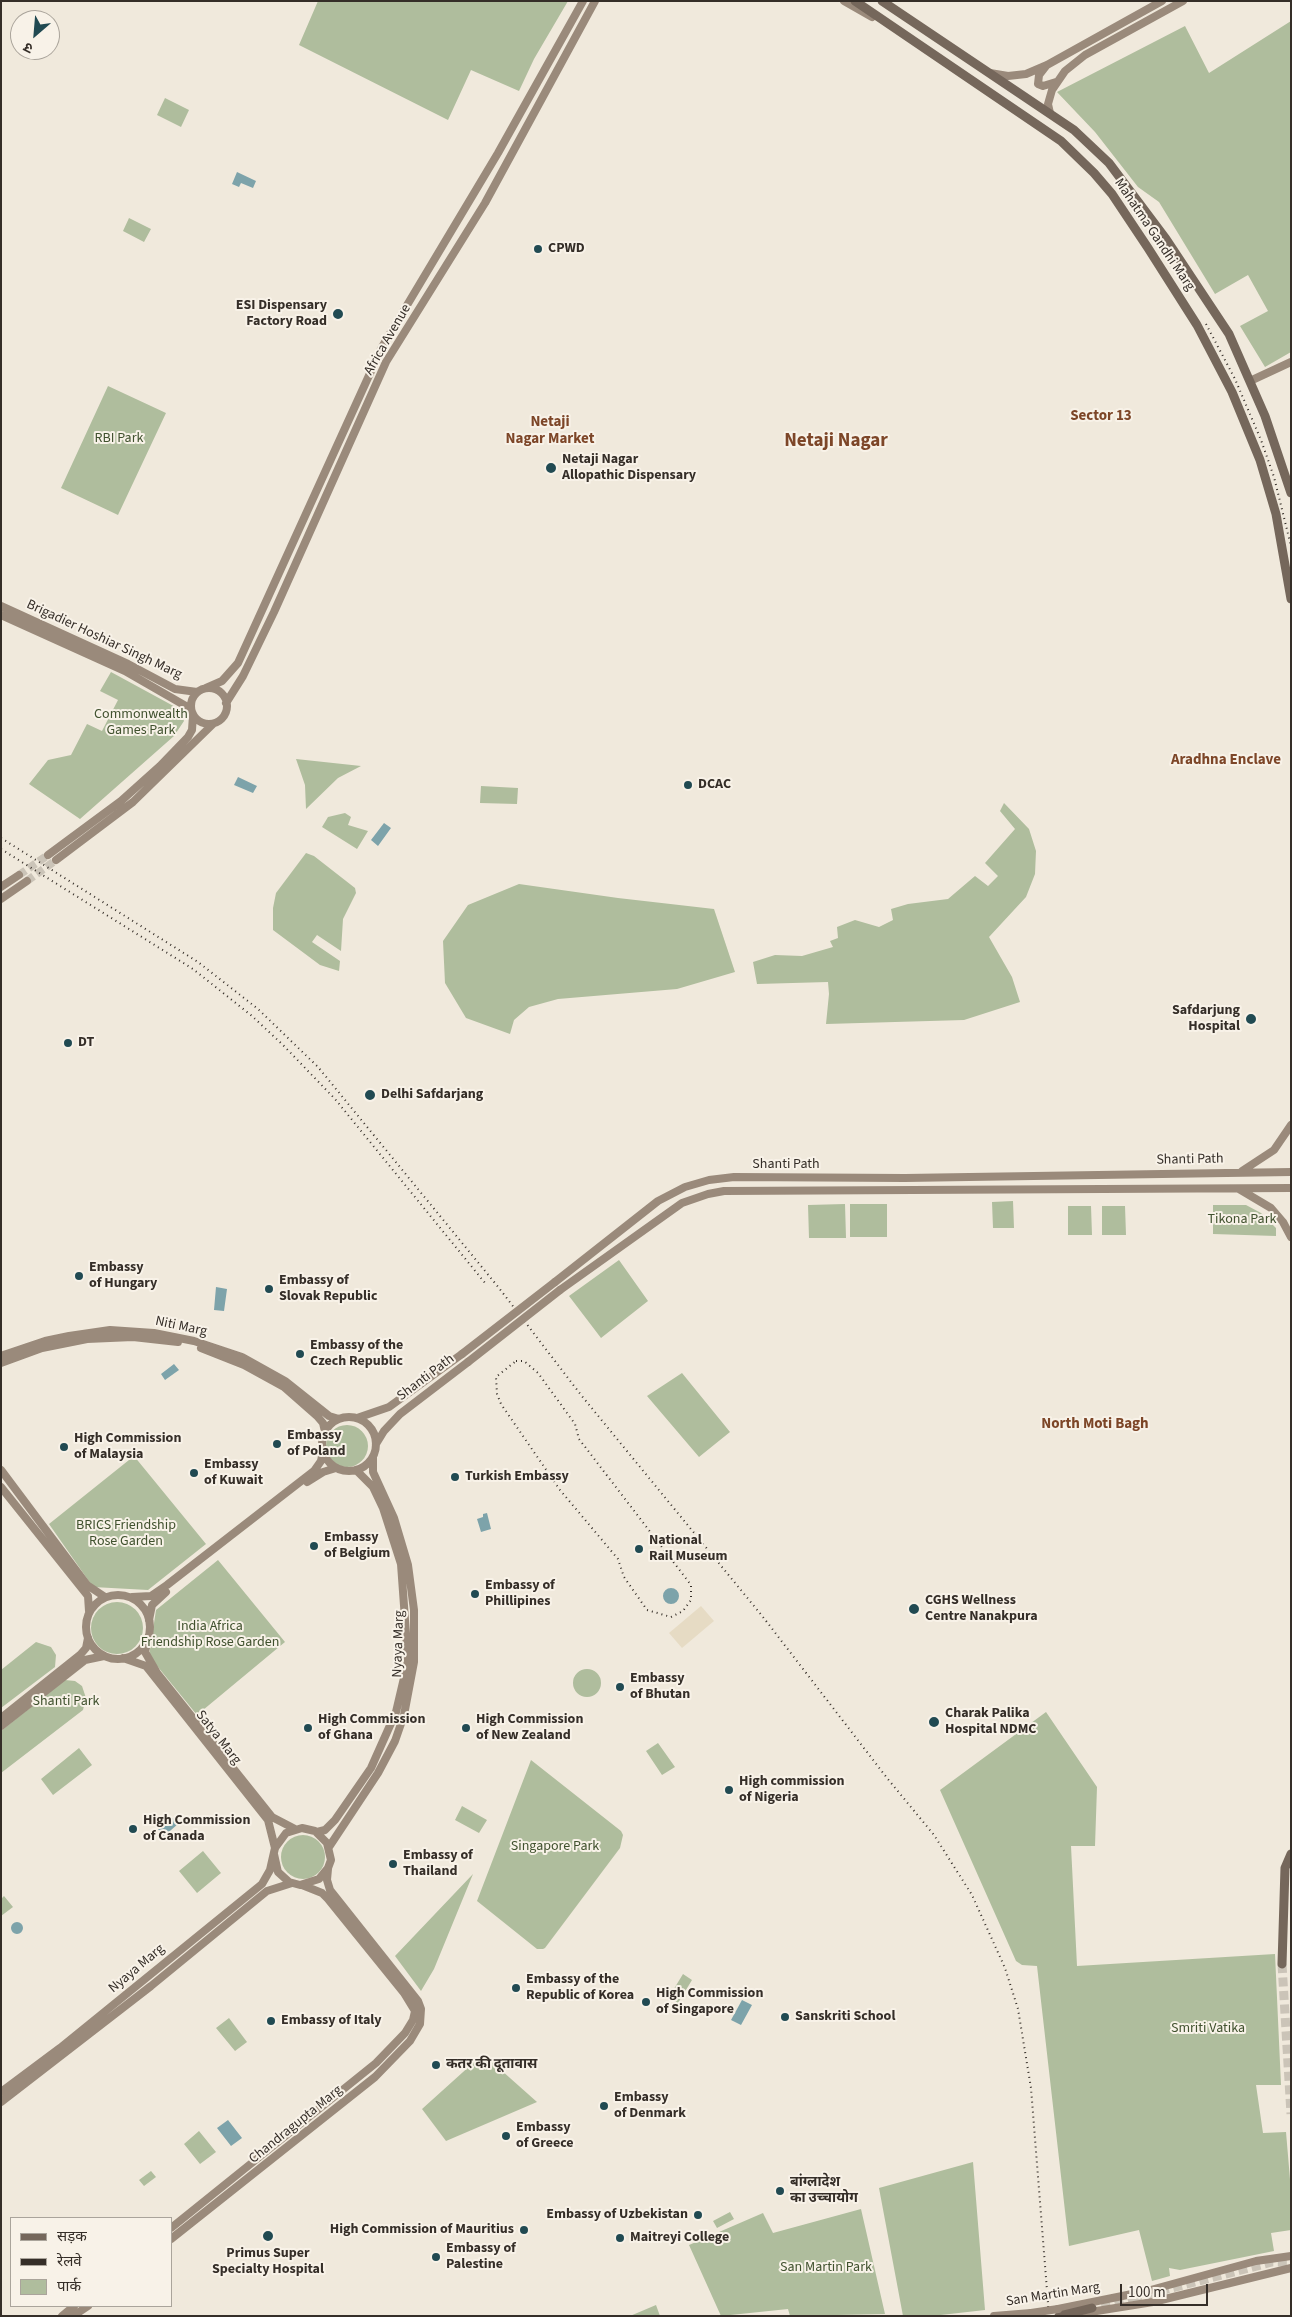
<!DOCTYPE html>
<meta charset="utf-8">
<style>
body{margin:0}
#map{position:relative;width:1292px;height:2317px;overflow:hidden;background:#f0e9dc;font-family:"Source Sans 3","Noto Sans Devanagari",sans-serif}
canvas{display:block}
.frame{position:absolute;inset:0;border:2px solid #352e28;pointer-events:none}
.legend{position:absolute;left:10px;top:2217px;width:162px;height:90px;box-sizing:border-box;background:#f8f2e8;border:1px solid #aaa49b;margin:0;padding:6px 9px;list-style:none;font-size:15px;color:#352e28}
.legend li{display:flex;align-items:center;gap:10px;height:25px}
.legend b{width:25px;border:1px solid #aaa49b}
.north{position:absolute;left:10px;top:10px;width:50px;height:50px;box-sizing:border-box;background:#f8f2e8;border:1px solid #aaa49b;border-radius:50%;rotate:207deg;font-size:14px;font-weight:700;line-height:20px;text-align:center;color:#352e28}
.north::after{content:'';display:block;margin:auto;width:18px;height:22px;background:#214a52;clip-path:polygon(50% 0,100% 100%,50% 72%,0 100%)}
.scale{position:absolute;left:1120px;top:2284px;width:88px;height:22px;box-sizing:border-box;border:2px solid #352e28;border-top:0;padding-left:6px;font-size:15px;line-height:18px;white-space:nowrap;color:#352e28;-webkit-text-stroke:4px #f8f2e8;paint-order:stroke}
</style>
<div id="map">
<canvas width="1292" height="2317"></canvas>
<div class="frame"></div>
<ul class="legend">
<li><b style="height:6px;background:#75675b"></b>सड़क</li>
<li><b style="height:6px;background:#352e28"></b>रेलवे</li>
<li><b style="height:14px;background:#afbd9d"></b>पार्क</li>
</ul>
<div class="north">उ</div>
<div class="scale">100 m</div>
</div>
<script>
const context = document.querySelector('canvas').getContext('2d');
context.lineJoin = 'round';
function fill(path, color) {
  context.fillStyle = color;
  context.fill(path, 'evenodd');
}
function poly(rows) {
  const path = new Path2D();
  for (const r of rows) {
    if (r.length === 3) {
      path.moveTo(r[0] + r[2], r[1]);
      path.arc(r[0], r[1], r[2], 0, 2 * Math.PI);
      continue;
    }
    path.moveTo(r[0], r[1]);
    for (let i = 2; i < r.length; i += 2) path.lineTo(r[i], r[i + 1]);
  }
  return path;
}
function strokePath(path, color, width, dash) {
  context.strokeStyle = color;
  context.lineWidth = width;
  context.lineCap = dash ? 'butt' : 'round';
  context.setLineDash(dash || []);
  context.stroke(path);
}
function label(font, color, halo, rows, align = 'center') {
  context.font = font + ' "Source Sans 3","Noto Sans Devanagari",sans-serif';
  context.lineWidth = 4;
  context.setLineDash([]);
  context.textBaseline = 'middle';
  context.strokeStyle = halo;
  context.fillStyle = color;
  for (const [text, x, y, turn = 0] of rows) {
    context.save();
    context.translate(x, y);
    context.rotate((+turn || 0) * Math.PI / 180);
    context.textAlign = isNaN(turn) ? turn : align;
    if (halo) context.strokeText(text, 0, 0);
    context.fillText(text, 0, 0);
    context.restore();
  }
}
fill(poly([
 [318,1,568,1,534,59,519,91,471,70,448,120,299,45],
 [1291,21,1291,352,1265,367,1240,326,1268,311,1248,275,1215,294,1159,202,1138,187,1095,132,1057,92,1185,26,1209,73],
 [165,98,189,110,181,127,157,115],
 [129,218,151,229,144,242,123,231],
 [108,386,166,413,118,515,61,488],
 [111,672,179,709,184,721,174,736,80,819,29,784,48,760,71,755,87,724,102,731,118,700,100,691],
 [296,759,361,766,338,778,306,809,305,785],
 [481,786,518,788,517,804,480,803],
 [1004,803,1029,829,1036,851,1035,874,1026,897,989,937,1012,977,1020,1002,964,1020,826,1024,829,994,828,982,757,984,753,962,775,955,802,956,833,947,830,941,838,938,837,927,855,920,879,927,893,920,891,909,908,904,948,899,975,876,988,886,998,876,985,863,1015,829,1000,811],
 [345,813,351,817,348,825,368,831,357,849,322,827,328,817],
 [306,853,314,856,355,888,356,893,343,919,341,951,317,935,312,942,340,961,339,971,320,965,273,930,273,908,276,893],
 [519,884,618,898,714,909,735,972,677,989,558,999,529,1007,514,1020,510,1034,466,1018,445,983,443,941,468,905],
 [1013,1201,1014,1228,993,1228,992,1202],
 [845,1204,846,1238,809,1238,808,1205],
 [850,1204,887,1204,887,1237,850,1237],
 [1213,1205,1246,1205,1261,1213,1276,1228,1276,1236,1213,1234],
 [1068,1206,1091,1206,1092,1235,1068,1235],
 [1102,1206,1125,1206,1126,1235,1102,1235],
 [619,1260,648,1301,601,1338,569,1296],
 [682,1373,730,1432,699,1457,647,1396],
 [347,1446,21],
 [134,1456,206,1544,148,1590,93,1587,49,1524],
 [218,1560,285,1642,197,1715,149,1656,156,1610],
 [117,1628,26],
 [36,1642,51,1647,56,1655,55,1667,1,1708,1,1670],
 [587,1683,14],
 [65,1680,75,1681,82,1686,86,1698,83,1710,1,1773,1,1731],
 [1046,1712,1097,1787,1095,1846,1071,1846,1077,1966,1275,1954,1281,2085,1256,2085,1263,2133,1286,2132,1291,2191,1291,2230,1271,2233,1274,2251,1180,2270,1169,2268,1170,2276,1152,2281,1139,2230,1069,2246,1037,1966,1022,1965,1016,1961,940,1790],
 [658,1743,675,1767,662,1775,646,1751],
 [79,1748,92,1765,53,1795,41,1779],
 [531,1760,621,1831,623,1835,620,1848,545,1948,543,1949,537,1949,477,1901],
 [462,1806,487,1820,479,1833,455,1820],
 [303,1857,22],
 [203,1851,221,1873,197,1893,179,1871],
 [473,1874,434,1969,421,1991,395,1956],
 [4,1896,13,1907,1,1916,1,1899],
 [683,1974,692,1980,678,2003,669,1997],
 [229,2018,247,2042,235,2051,216,2028],
 [483,2054,537,2102,446,2141,422,2109],
 [199,2131,216,2152,200,2164,184,2144],
 [973,2162,985,2310,932,2316,903,2316,879,2188],
 [151,2171,156,2177,144,2186,139,2180],
 [861,2209,885,2314,790,2316,788,2309,721,2316,689,2245,763,2213,773,2233],
 [730,2212,734,2219,717,2228,713,2221],
 [656,2305,660,2316,630,2316]
]), '#afbd9d');
fill(poly([
 [701,1606,714,1621,682,1648,669,1633]
]), '#e6dbc4');
fill(poly([
 [237,172,256,181,253,188,241,183,239,187,232,184],
 [238,777,257,786,253,793,234,785],
 [384,823,391,828,378,846,371,840],
 [216,1287,227,1289,224,1311,214,1310],
 [174,1364,179,1370,165,1380,161,1374],
 [487,1513,491,1529,481,1532,477,1519,483,1517,483,1514],
 [671,1596,8],
 [173,1818,178,1824,164,1836,158,1829],
 [17,1928,6],
 [742,2000,752,2005,741,2025,731,2020],
 [460,2058,466,2058,466,2064,456,2069,455,2063],
 [228,2120,242,2138,231,2146,217,2128]
]), '#7da3aa');
strokePath(poly([
 [19,875,48,855],
 [27,881,56,860]
]), '#cbc4b8', 8, [8, 4]);
strokePath(poly([
 [1282,1964,1291,2114],
 [1160,2291,1272,2262,1291,2262],
 [1133,2300,1167,2292],
 [1101,2304,1137,2296]
]), '#cbc4b8', 9, [9, 4.5]);
strokePath(poly([
 [844,1,872,17],
 [1046,66,1039,75,1038,84,1043,86,1056,82],
 [990,73,1008,76,1026,74,1047,65,1162,1],
 [1050,113,1048,104,1052,90,1065,71,1085,55,1183,1],
 [1250,381,1291,362],
 [1,606,128,664,175,689,197,692],
 [1,615,125,671,191,709],
 [206,688,222,681,238,663,382,347,498,153,583,1],
 [209,706,18],
 [226,703,243,676,274,612,386,362,485,203,595,1],
 [48,855,121,801,160,766,188,737,192,730,193,715],
 [56,860,133,802,213,724],
 [1,887,19,875],
 [1,899,27,881],
 [1242,1171,1274,1150,1291,1125],
 [1239,1189,1271,1208,1283,1222,1291,1237],
 [555,1282,658,1201,685,1187,709,1180,734,1177,905,1178,1291,1172],
 [560,1290,682,1203,708,1194,724,1191,1291,1188],
 [201,1348,244,1365,284,1387,317,1416,323,1423,325,1432],
 [1,1356,45,1341,69,1336,110,1330,154,1333,194,1341,242,1357,285,1381,329,1416,339,1419],
 [1,1363,42,1348,87,1339,133,1337,178,1342],
 [349,1444,27],
 [357,1418,389,1407,462,1354],
 [376,1444,384,1431,400,1414,468,1362],
 [1,1470,87,1585,105,1597],
 [307,1482,323,1472,336,1468],
 [1,1487,88,1596,89,1611],
 [118,1627,32],
 [132,1597,151,1596,167,1585,314,1471,321,1461,323,1451],
 [149,1620,152,1605,166,1592],
 [148,1639,145,1652,157,1673,272,1817,295,1829],
 [123,1658,146,1666,173,1700,268,1820,275,1848],
 [1,1718,80,1655,86,1648,88,1638],
 [1,1726,85,1660,104,1656],
 [317,1832,325,1830,335,1820,371,1768,396,1712,408,1661,401,1564,383,1508,373,1487,356,1470],
 [329,1847,378,1773,395,1741,404,1715,414,1662,414,1610,408,1565,394,1518,373,1472,373,1458],
 [1,2092,60,2048,262,1884,270,1870,275,1848,286,1833,302,1828,315,1831,327,1843,331,1860,328,1868,319,1879,300,1885,289,1882,278,1872,274,1854],
 [1,2102,151,1986,267,1891,292,1883],
 [171,2228,376,2063,405,2033,413,2020,415,2011,404,1993,328,1899,322,1893,302,1885],
 [171,2239,375,2077,410,2041,420,2024,421,2009,418,2001,330,1890,327,1880,328,1869],
 [1058,2309,1147,2291,1256,2261,1291,2256],
 [1078,2314,1153,2302,1291,2268],
 [62,2316,74,2306],
 [73,2316,88,2306],
 [994,2316,1031,2313]
]), '#9a8a7b', 8);
strokePath(poly([
 [855,1,1061,141,1094,173,1112,194,1148,248,1197,325,1232,392,1260,460,1276,514,1291,599],
 [882,1,1074,130,1109,163,1166,239,1229,334,1265,416,1291,493],
 [1282,1964,1285,1868,1291,1854],
 [1059,2316,1092,2308]
]), '#75675b', 9);
strokePath(poly([
 [1206,324,1235,379,1261,440,1274,477,1291,546],
 [1,838,198,962,258,1009,318,1067,499,1288,581,1395,763,1617,887,1778,934,1835,972,1895,1005,1968,1018,2009,1031,2088,1049,2316],
 [1,849,193,969,252,1016,283,1045,335,1099,485,1283],
 [516,1361,524,1361,538,1373,575,1424,579,1439,691,1585,691,1600,683,1611,671,1617,647,1610,624,1577,618,1559,560,1490,501,1404,497,1394,496,1377,516,1361]
]), '#352e28', 2, [1, 4]);
strokePath(poly([
 [462,1354,555,1282],
 [468,1362,560,1290],
 [1031,2313,1058,2309]
]), '#9a8a7b', 8);
for (const [x, y, r, color] of [
 [538,249,5,"#214a52"],
 [338,314,6,"#214a52"],
 [551,468,6,"#214a52"],
 [688,785,5,"#214a52"],
 [1251,1019,6,"#214a52"],
 [68,1043,5,"#214a52"],
 [370,1095,6,"#214a52"],
 [79,1276,5,"#214a52"],
 [269,1289,5,"#214a52"],
 [300,1354,5,"#214a52"],
 [277,1444,5,"#214a52"],
 [64,1447,5,"#214a52"],
 [194,1473,5,"#214a52"],
 [455,1477,5,"#214a52"],
 [314,1546,5,"#214a52"],
 [639,1549,5,"#214a52"],
 [475,1594,5,"#214a52"],
 [914,1609,6,"#214a52"],
 [620,1687,5,"#214a52"],
 [934,1722,6,"#214a52"],
 [308,1728,5,"#214a52"],
 [466,1728,5,"#214a52"],
 [729,1790,5,"#214a52"],
 [133,1829,5,"#214a52"],
 [393,1864,5,"#214a52"],
 [516,1988,5,"#214a52"],
 [646,2002,5,"#214a52"],
 [785,2017,5,"#214a52"],
 [271,2021,5,"#214a52"],
 [436,2065,5,"#214a52"],
 [604,2106,5,"#214a52"],
 [506,2136,5,"#214a52"],
 [780,2191,5,"#214a52"],
 [698,2215,5,"#214a52"],
 [524,2230,5,"#214a52"],
 [268,2236,6,"#214a52"],
 [620,2238,5,"#214a52"],
 [436,2257,5,"#214a52"]
]) {
  const dot = new Path2D();
  dot.arc(x, y, r, 0, 2 * Math.PI);
  context.fillStyle = color;
  context.fill(dot);
  strokePath(dot, '#f8f2e8', 2);
}
label('14px', '#352e28', '#f8f2e8', [
 ["Mahatma Gandhi Marg",1154,235,56],
 ["Africa Avenue",388,340,-60],
 ["Brigadier Hoshiar Singh Marg",104,640,25],
 ["Shanti Path",1190,1160,-1],
 ["Shanti Path",786,1165],
 ["Niti Marg",181,1327,12],
 ["Shanti Path",426,1378,-37],
 ["Nyaya Marg",399,1644,-88],
 ["Satya Marg",218,1738,52],
 ["Nyaya Marg",137,1969,-40],
 ["Chandragupta Marg",296,2125,-39],
 ["San Martin Marg",1053,2295,-9]
]);
label('bold 14px', '#352e28', '#f8f2e8', [
 ["CPWD",548,249],
 ["ESI Dispensary",327,306,"right"],
 ["Factory Road",327,322,"right"],
 ["Netaji Nagar",562,460],
 ["Allopathic Dispensary",562,476],
 ["DCAC",698,785],
 ["Safdarjung",1240,1011,"right"],
 ["Hospital",1240,1027,"right"],
 ["DT",78,1043],
 ["Delhi Safdarjang",381,1095],
 ["Embassy",89,1268],
 ["of Hungary",89,1284],
 ["Embassy of",279,1281],
 ["Slovak Republic",279,1297],
 ["Embassy of the",310,1346],
 ["Czech Republic",310,1362],
 ["Embassy",287,1436],
 ["of Poland",287,1452],
 ["High Commission",74,1439],
 ["of Malaysia",74,1455],
 ["Embassy",204,1465],
 ["of Kuwait",204,1481],
 ["Turkish Embassy",465,1477],
 ["Embassy",324,1538],
 ["of Belgium",324,1554],
 ["National",649,1541],
 ["Rail Museum",649,1557],
 ["Embassy of",485,1586],
 ["Phillipines",485,1602],
 ["CGHS Wellness",925,1601],
 ["Centre Nanakpura",925,1617],
 ["Embassy",630,1679],
 ["of Bhutan",630,1695],
 ["Charak Palika",945,1714],
 ["Hospital NDMC",945,1730],
 ["High Commission",318,1720],
 ["of Ghana",318,1736],
 ["High Commission",476,1720],
 ["of New Zealand",476,1736],
 ["High commission",739,1782],
 ["of Nigeria",739,1798],
 ["High Commission",143,1821],
 ["of Canada",143,1837],
 ["Embassy of",403,1856],
 ["Thailand",403,1872],
 ["Embassy of the",526,1980],
 ["Republic of Korea",526,1996],
 ["High Commission",656,1994],
 ["of Singapore",656,2010],
 ["Sanskriti School",795,2017],
 ["Embassy of Italy",281,2021],
 ["कतर की दूतावास",446,2065],
 ["Embassy",614,2098],
 ["of Denmark",614,2114],
 ["Embassy",516,2128],
 ["of Greece",516,2144],
 ["बांग्लादेश",790,2183],
 ["का उच्चायोग",790,2199],
 ["Embassy of Uzbekistan",688,2215,"right"],
 ["High Commission of Mauritius",514,2230,"right"],
 ["Maitreyi College",630,2238],
 ["Embassy of",446,2249],
 ["Palestine",446,2265],
 ["Primus Super",268,2254,"center"],
 ["Specialty Hospital",268,2270,"center"]
], 'left');
label('14px', '#40512e', '#f8f2e8', [
 ["RBI Park",119,439],
 ["Commonwealth",141,715],
 ["Games Park",141,731],
 ["Tikona Park",1242,1220],
 ["BRICS Friendship",126,1526],
 ["Rose Garden",126,1542],
 ["India Africa",210,1627],
 ["Friendship Rose Garden",210,1643],
 ["Shanti Park",66,1702],
 ["Singapore Park",555,1847],
 ["Smriti Vatika",1208,2029],
 ["San Martin Park",826,2268]
]);
label('bold 15px', '#7d4628', '#f8f2e8', [
 ["Sector 13",1101,417],
 ["Netaji",550,423],
 ["Nagar Market",550,440],
 ["Aradhna Enclave",1226,761],
 ["North Moti Bagh",1095,1425]
]);
label('bold 19px', '#7d4628', '#f8f2e8', [
 ["Netaji Nagar",836,442]
]);
</script>
